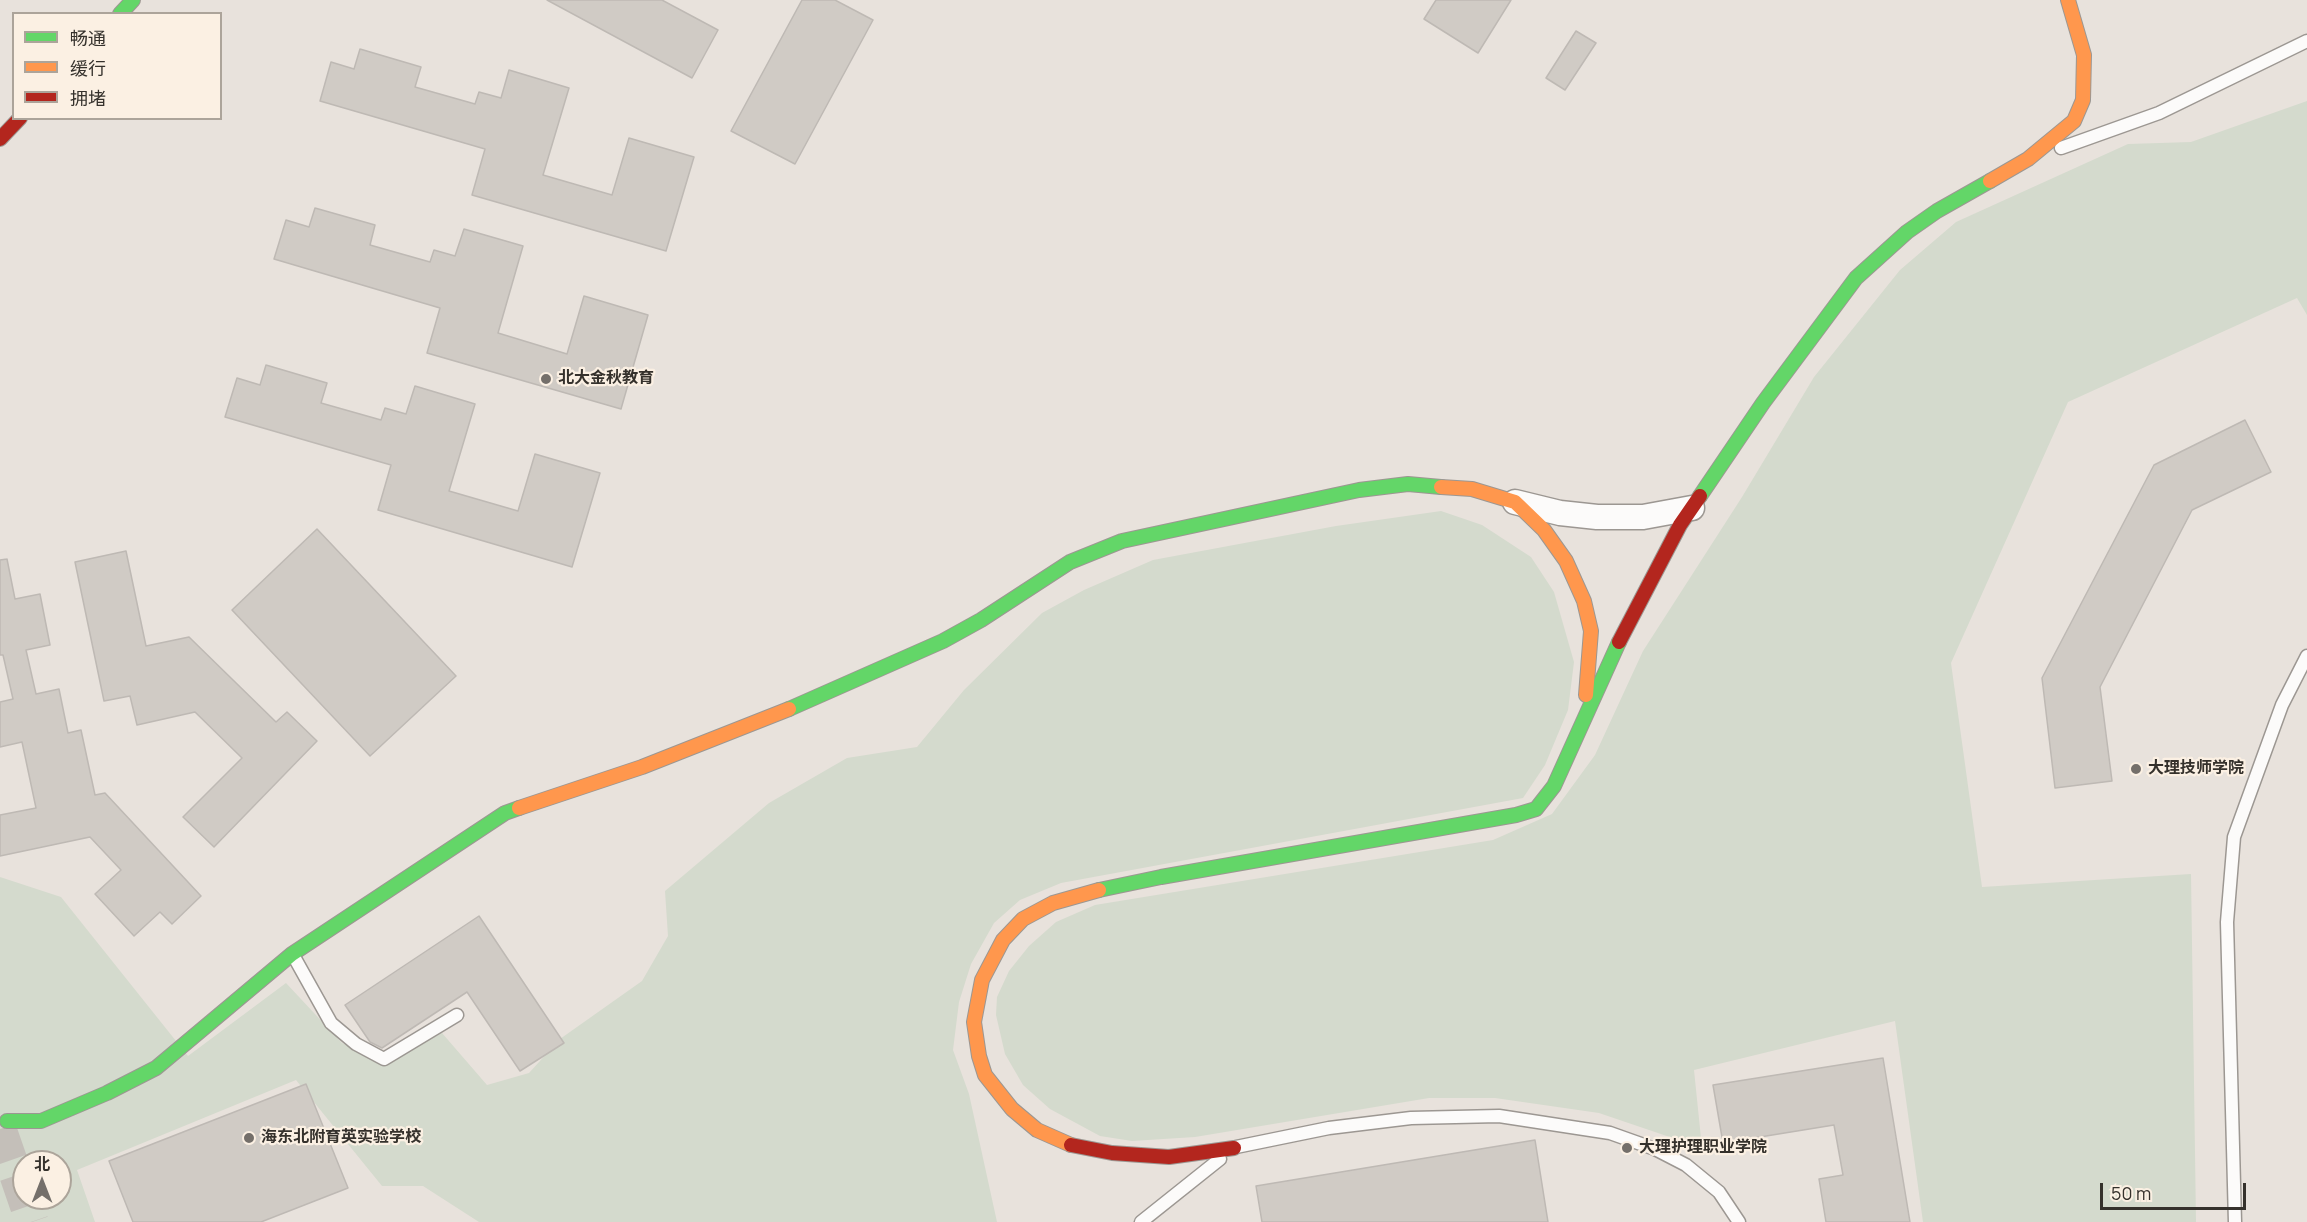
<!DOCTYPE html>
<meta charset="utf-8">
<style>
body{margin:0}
#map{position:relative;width:2307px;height:1222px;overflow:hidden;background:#e8e2dc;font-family:Manrope,"Noto Sans SC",sans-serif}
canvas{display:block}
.legend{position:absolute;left:12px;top:12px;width:210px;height:108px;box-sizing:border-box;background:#fbf0e3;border:2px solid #aca49a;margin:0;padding:8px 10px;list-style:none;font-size:18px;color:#35312c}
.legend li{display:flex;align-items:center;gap:12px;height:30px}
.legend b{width:30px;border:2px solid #aca49a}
.north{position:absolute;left:12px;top:1150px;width:60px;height:60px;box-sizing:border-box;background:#fbf0e3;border:2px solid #aca49a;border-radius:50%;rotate:0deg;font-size:16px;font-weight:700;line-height:24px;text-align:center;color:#35312c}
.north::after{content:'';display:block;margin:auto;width:21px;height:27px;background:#746f6a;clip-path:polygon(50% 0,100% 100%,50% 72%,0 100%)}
.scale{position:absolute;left:2100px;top:1183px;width:146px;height:27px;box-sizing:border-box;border:3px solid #35312c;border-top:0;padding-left:8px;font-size:18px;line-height:21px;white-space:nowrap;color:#35312c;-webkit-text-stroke:4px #fbf0e3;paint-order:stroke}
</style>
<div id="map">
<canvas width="2307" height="1222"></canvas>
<ul class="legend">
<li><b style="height:8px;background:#63d668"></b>畅通</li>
<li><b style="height:8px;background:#ff974d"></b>缓行</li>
<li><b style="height:8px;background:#b3261e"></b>拥堵</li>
</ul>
<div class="north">北</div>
<div class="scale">50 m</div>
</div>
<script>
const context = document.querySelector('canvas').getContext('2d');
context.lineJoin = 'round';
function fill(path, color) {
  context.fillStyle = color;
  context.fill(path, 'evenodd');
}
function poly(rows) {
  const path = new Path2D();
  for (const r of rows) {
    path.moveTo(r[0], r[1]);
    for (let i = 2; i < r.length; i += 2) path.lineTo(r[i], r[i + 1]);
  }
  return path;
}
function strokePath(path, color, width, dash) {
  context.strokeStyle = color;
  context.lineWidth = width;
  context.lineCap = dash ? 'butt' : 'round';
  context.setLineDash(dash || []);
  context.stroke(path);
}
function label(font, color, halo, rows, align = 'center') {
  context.font = font + ' Manrope,"Noto Sans SC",sans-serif';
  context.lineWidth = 4.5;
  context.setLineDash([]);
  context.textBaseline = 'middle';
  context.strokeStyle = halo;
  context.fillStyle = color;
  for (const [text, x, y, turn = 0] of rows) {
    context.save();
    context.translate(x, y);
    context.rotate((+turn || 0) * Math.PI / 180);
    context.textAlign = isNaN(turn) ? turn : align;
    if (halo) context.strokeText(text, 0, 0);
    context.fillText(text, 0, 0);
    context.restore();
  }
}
fill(poly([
 [2307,101,2307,315,2297,298,2068,402,1951,663,1982,887,2191,874,2196,1222,1923,1222,1895,1021,1694,1070,1702,1148,1599,1113,1495,1098,1429,1098,1195,1137,1132,1141,1100,1136,1050,1109,1023,1085,1005,1054,996,1015,997,997,1009,971,1029,946,1056,922,1095,905,1493,840,1552,814,1595,755,1643,651,1742,497,1814,377,1900,270,1956,222,2128,144,2191,142],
 [1441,511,1482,525,1531,557,1554,592,1574,662,1568,710,1545,765,1523,798,1061,883,1020,900,994,923,971,964,959,1002,953,1050,969,1094,997,1222,479,1222,423,1186,382,1186,296,1080,77,1170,95,1222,0,1222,0,877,61,897,188,1056,286,983,342,1043,389,1064,411,1049,442,1033,487,1085,529,1073,560,1039,642,981,668,936,665,891,769,803,847,758,917,747,964,690,1042,613,1084,590,1153,560,1336,526],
 [24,1162,60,1162,60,1198,24,1198]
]), '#d4dacd');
const building = poly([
 [547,0,662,0,718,30,692,78,547,0],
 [802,0,835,0,873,20,795,164,731,131,802,0],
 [1436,0,1511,0,1478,53,1424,19,1436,0],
 [1576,31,1596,43,1565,90,1546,78,1576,31],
 [360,49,421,67,415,87,475,104,479,92,501,98,509,70,569,88,543,175,612,195,629,138,694,157,666,251,472,195,485,149,320,101,331,62,354,69,360,49],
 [315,208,375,225,370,245,430,262,434,250,455,256,464,229,523,246,498,333,567,354,584,296,648,315,621,409,427,353,440,308,274,259,286,220,309,227,315,208],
 [266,365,327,383,321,403,381,420,385,408,406,414,415,386,475,404,449,491,518,511,535,454,600,473,572,567,378,510,391,465,225,417,237,378,260,385,266,365],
 [2245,420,2271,472,2192,510,2100,687,2112,781,2055,788,2042,678,2154,465,2245,420],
 [317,529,456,676,370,756,232,610,317,529],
 [126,551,146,646,189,637,276,722,287,712,317,741,214,847,183,817,242,758,195,712,137,725,130,696,104,701,75,562,126,551],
 [7,559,15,599,40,594,50,645,26,650,36,694,59,689,68,733,81,730,95,795,105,793,201,896,172,924,160,912,134,936,95,894,121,870,90,837,0,856,0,815,36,808,22,742,0,747,0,702,13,699,3,655,0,655,0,560,7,559],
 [479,916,564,1043,520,1071,467,992,382,1048,370,1042,345,1005,479,916],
 [1883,1058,1910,1222,1826,1222,1819,1179,1843,1175,1834,1125,1723,1143,1713,1085,1883,1058],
 [306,1084,348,1188,261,1222,133,1222,109,1161,306,1084],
 [1535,1140,1548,1222,1262,1222,1256,1186,1535,1140]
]);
fill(building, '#d0cbc5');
strokePath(building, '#beb9b4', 1.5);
strokePath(poly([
 [0,1129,32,1222]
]), '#c4bfb9', 33, [33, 16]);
const lane = poly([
 [2061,148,2159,113,2307,41],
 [293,955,331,1023,356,1044,384,1059,457,1015],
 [1236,1147,1329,1128,1411,1118,1499,1116,1610,1133,1655,1149,1686,1165,1719,1192,1739,1222],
 [1141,1222,1220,1159],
 [2235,1222,2227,922,2234,837,2282,705,2307,656]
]);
const street = poly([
 [1515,502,1560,513,1597,517,1643,517,1692,508]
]);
const fast = poly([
 [120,14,133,0],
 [1700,496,1763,403,1856,278,1907,232,1937,211,1990,181],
 [789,709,943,641,981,620,1070,562,1122,541,1359,490,1408,484,1441,487],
 [1099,890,1161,877,1516,815,1536,809,1554,786,1619,642],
 [7,1121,41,1121,107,1093,156,1068,292,954,505,813,519,808]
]);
const slow = poly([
 [1990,181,2028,159,2074,121,2083,100,2084,55,2068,0],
 [1441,487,1472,489,1515,502,1544,530,1566,561,1584,601,1591,631,1586,695],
 [519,808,642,767,789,709],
 [1071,1145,1037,1130,1012,1109,985,1075,979,1056,974,1022,982,980,1003,940,1023,919,1053,903,1099,890]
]);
const jam = poly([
 [0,139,20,118],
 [1619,642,1680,525,1700,496],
 [1071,1145,1112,1153,1169,1157,1234,1148]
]);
strokePath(lane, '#9c9792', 15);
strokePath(street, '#9c9792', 27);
strokePath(fast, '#9c9792', 16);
strokePath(slow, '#9c9792', 16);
strokePath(jam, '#9c9792', 16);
strokePath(lane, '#fcfbfa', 12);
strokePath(street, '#fcfbfa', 24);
strokePath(fast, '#63d668', 14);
strokePath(slow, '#ff974d', 14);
strokePath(jam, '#b3261e', 14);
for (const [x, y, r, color] of [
 [546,379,6,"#746f6a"],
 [2136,769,6,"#746f6a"],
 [249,1138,6,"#746f6a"],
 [1627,1148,6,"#746f6a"]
]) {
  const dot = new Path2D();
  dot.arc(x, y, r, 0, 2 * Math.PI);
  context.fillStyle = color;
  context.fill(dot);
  strokePath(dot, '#fbf0e3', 2);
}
label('bold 16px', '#35312c', '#fbf0e3', [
 ["北大金秋教育",558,379],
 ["大理技师学院",2148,769],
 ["海东北附育英实验学校",261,1138],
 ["大理护理职业学院",1639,1148]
], 'left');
</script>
